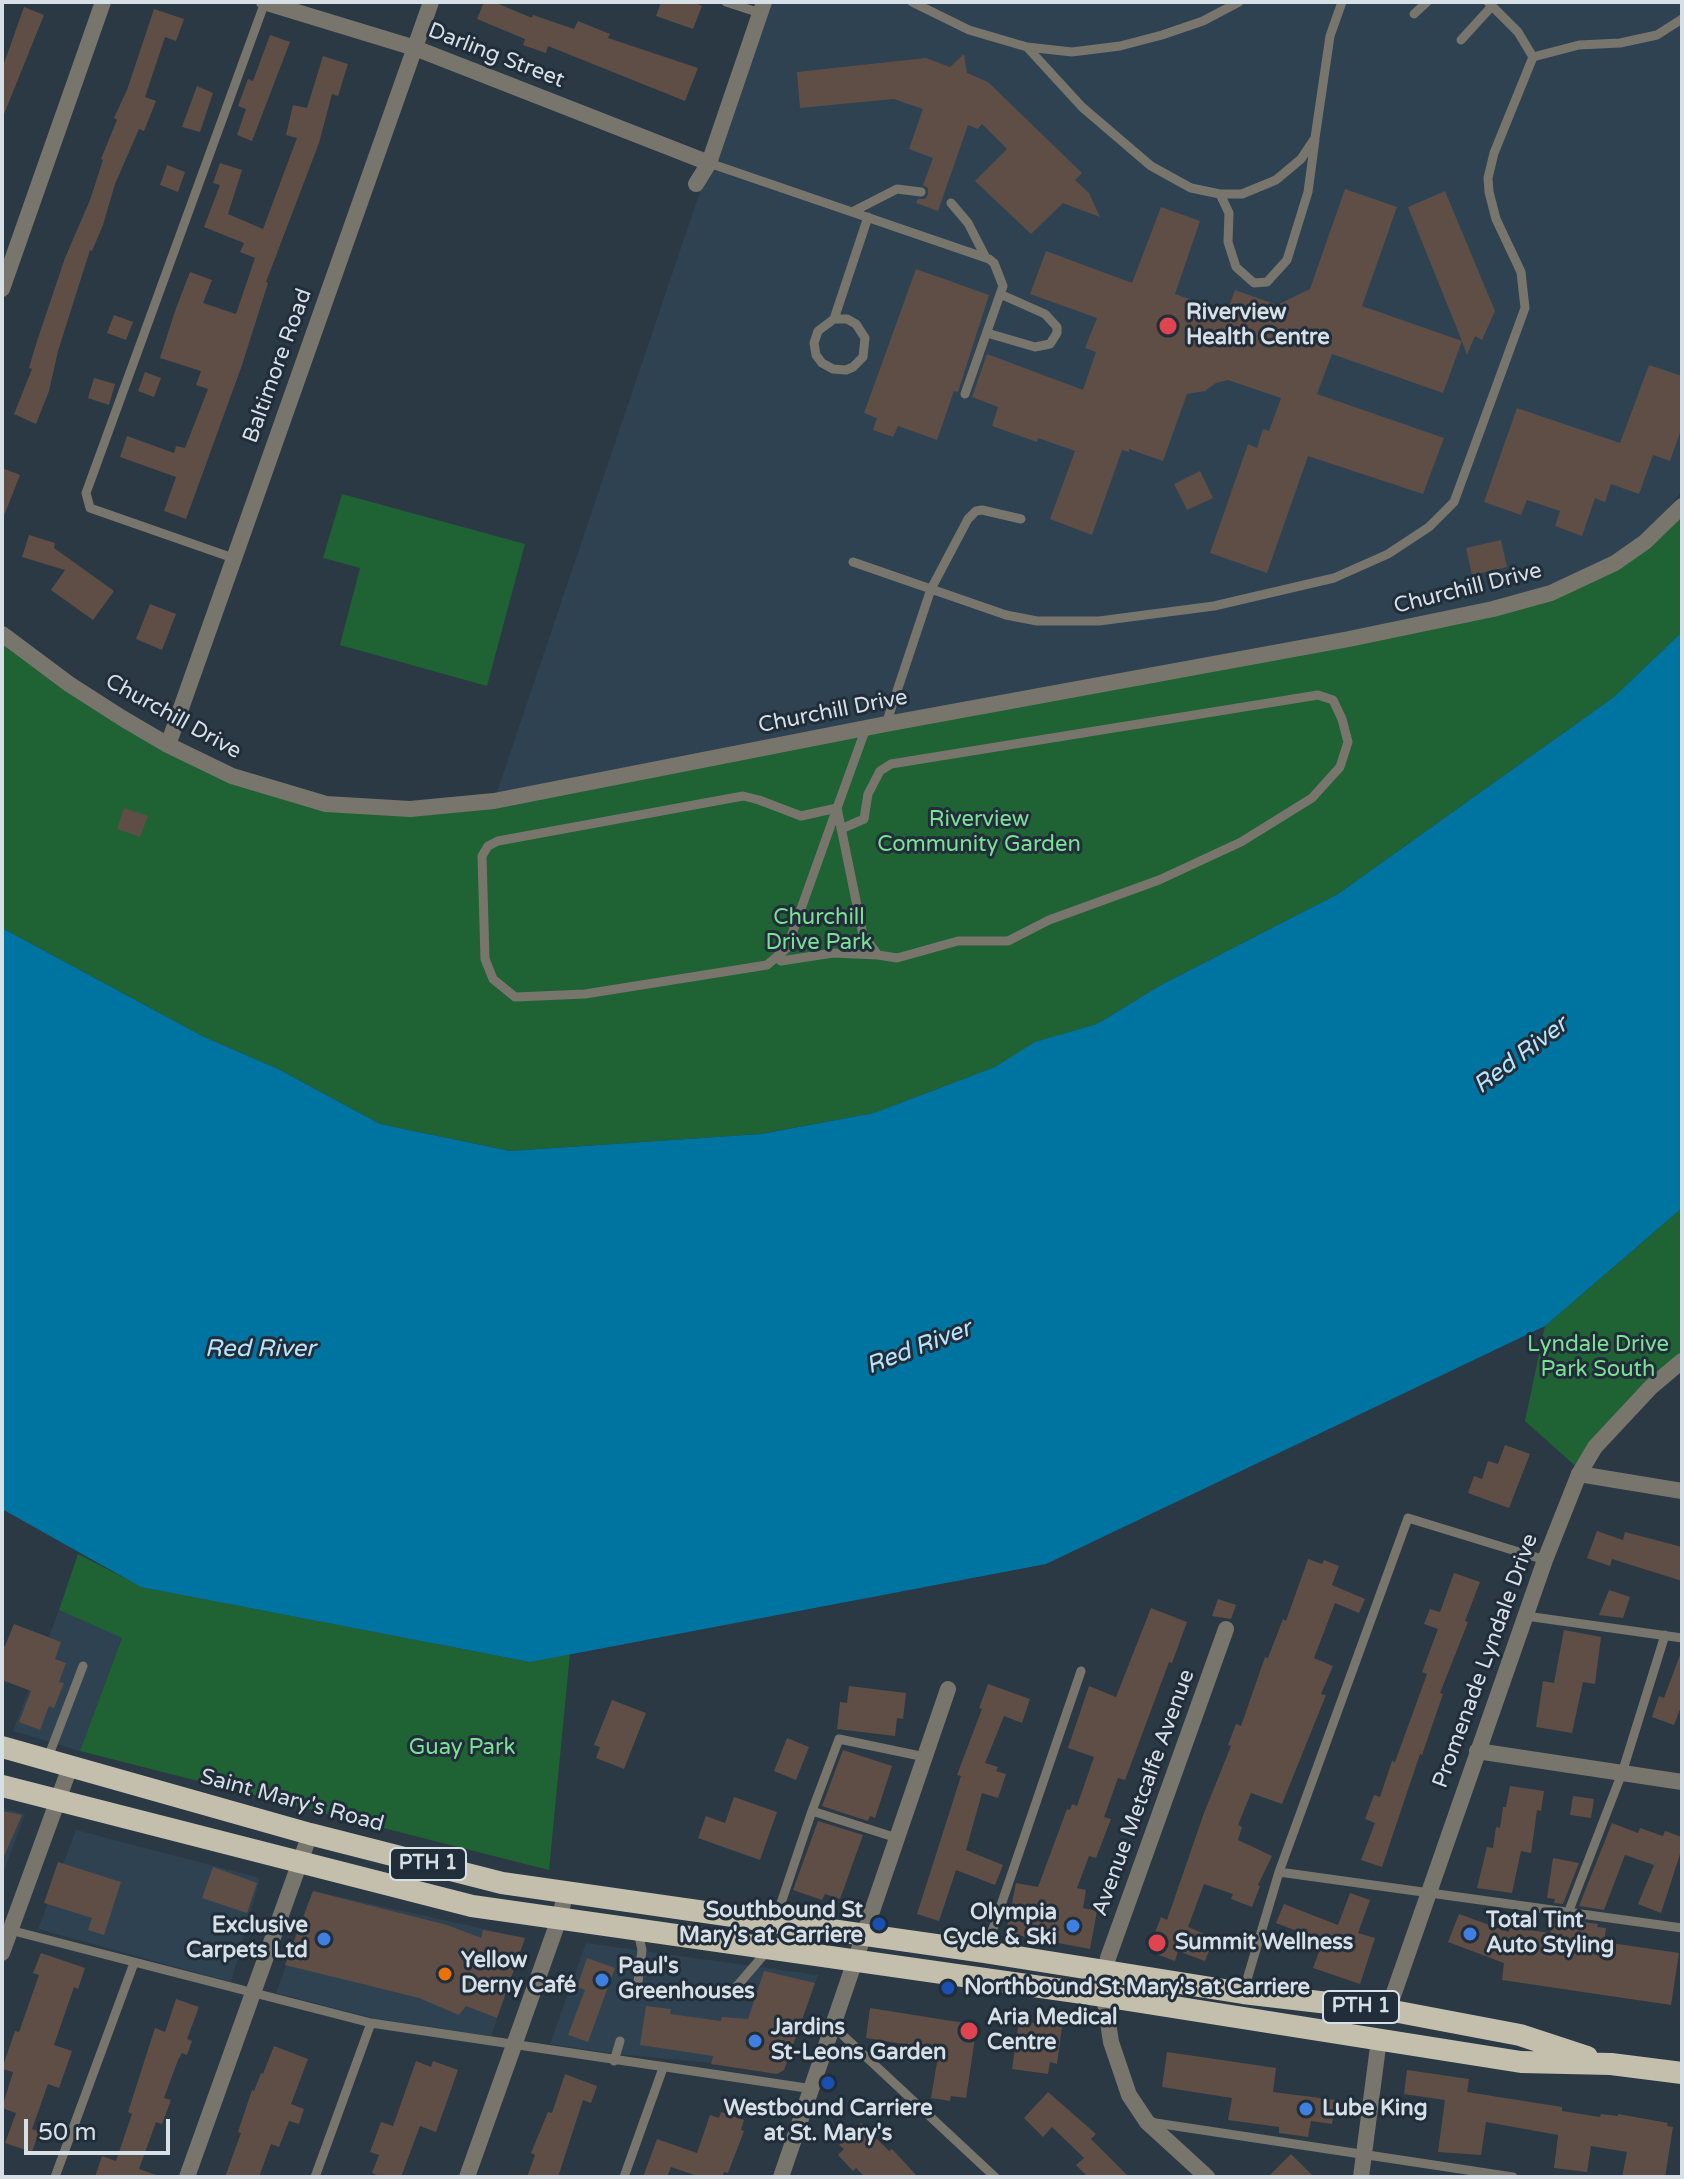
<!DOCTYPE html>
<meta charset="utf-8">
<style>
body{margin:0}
#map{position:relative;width:1684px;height:2179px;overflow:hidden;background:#2b3944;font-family:"Varela Round",sans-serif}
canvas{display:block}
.frame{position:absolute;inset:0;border:4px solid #d7dfe7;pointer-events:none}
.scale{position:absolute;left:24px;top:2119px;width:146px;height:36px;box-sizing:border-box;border:4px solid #d7dfe7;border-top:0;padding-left:10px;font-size:24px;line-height:28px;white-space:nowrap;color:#d7dfe7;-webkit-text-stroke:6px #212e3a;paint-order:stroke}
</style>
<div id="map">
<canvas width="1684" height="2179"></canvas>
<div class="frame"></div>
<div class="scale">50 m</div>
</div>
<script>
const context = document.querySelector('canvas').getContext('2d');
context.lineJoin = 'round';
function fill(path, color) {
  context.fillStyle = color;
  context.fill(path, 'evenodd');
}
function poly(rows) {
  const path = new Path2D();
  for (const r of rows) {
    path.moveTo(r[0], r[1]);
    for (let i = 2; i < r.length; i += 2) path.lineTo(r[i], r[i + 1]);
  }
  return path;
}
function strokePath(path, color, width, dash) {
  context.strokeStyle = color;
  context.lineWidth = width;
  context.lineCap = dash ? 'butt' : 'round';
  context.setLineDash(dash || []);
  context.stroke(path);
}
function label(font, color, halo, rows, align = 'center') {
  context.font = font + ' "Varela Round",sans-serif';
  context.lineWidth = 6;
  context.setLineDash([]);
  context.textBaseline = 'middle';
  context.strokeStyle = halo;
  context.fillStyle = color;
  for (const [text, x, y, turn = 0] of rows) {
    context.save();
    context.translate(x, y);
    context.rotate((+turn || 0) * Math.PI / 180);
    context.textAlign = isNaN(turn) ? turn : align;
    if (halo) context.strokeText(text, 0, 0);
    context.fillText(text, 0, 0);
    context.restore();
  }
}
fill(poly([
 [764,2,1682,2,1682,490,1645,542,1550,593,494,801],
 [59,1610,122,1638,80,1751,13,1731],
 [2,1808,25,1814,2,1877],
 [76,1830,260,1878,231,1982,38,1929],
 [313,1891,525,1938,491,2036,373,2018,276,1993],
 [586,1943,818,1975,784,2070,616,2054,550,2044]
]), '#2e4252');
fill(poly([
 [342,494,525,544,487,686,340,645,360,568,323,558],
 [1682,506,1682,632,1614,697,1338,894,1161,985,1097,1024,1036,1042,995,1067,874,1113,760,1134,510,1151,380,1124,278,1069,202,1036,2,928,2,634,122,718,277,791,410,809,1493,609,1615,563],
 [1682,1208,1682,1360,1582,1472,1525,1421,1545,1326],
 [78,1554,142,1587,530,1662,570,1653,549,1870,80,1751,122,1638,59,1610]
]), '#1f6334');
fill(poly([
 [1682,632,1682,1208,1545,1326,1046,1564,530,1662,141,1587,2,1509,2,928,202,1036,278,1069,380,1124,510,1151,761,1134,874,1113,995,1067,1035,1042,1097,1024,1161,985,1338,894,1614,697]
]), '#0074a1');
fill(poly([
 [484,2,494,2,532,18,533,15,574,29,578,21,610,34,608,38,698,68,685,101,548,46,546,53,523,45,525,39,477,19],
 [661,2,693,2,702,6,693,29,656,16],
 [24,7,44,15,2,119,2,69],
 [154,9,184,19,176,41,165,37,145,97,156,101,144,131,139,129,115,184,103,225,92,251,90,250,58,351,49,391,36,424,14,414,32,369,29,368,36,344,65,258,90,200,103,160,101,159,117,120,114,118,127,90],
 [270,35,290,42,252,141,237,135,246,109,238,106,248,79,253,81],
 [964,54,967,73,988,82,1082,173,1075,180,1089,193,1100,217,1063,203,1031,234,975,181,1007,149,982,124,978,129,968,125,938,211,916,203,918,199,925,199,928,194,928,188,923,185,933,158,909,149,923,109,894,99,800,108,797,72,926,58,950,67],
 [323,56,348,64,338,96,332,94,319,143,266,282,268,283,242,365,186,519,164,511,176,477,120,457,127,436,174,453,176,446,185,448,208,389,196,385,201,371,160,358,175,311,190,272,212,280,203,303,236,314,255,258,240,252,244,243,204,227,220,185,213,183,220,163,242,170,228,214,263,229,297,138,286,135,293,105,307,108],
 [197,86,213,93,200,132,182,127],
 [167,165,185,172,178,192,160,185],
 [1345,189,1397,207,1362,306,1462,341,1408,207,1445,191,1495,311,1482,340,1475,336,1467,355,1462,341,1443,393,1332,354,1317,394,1444,438,1423,494,1308,456,1267,573,1210,553,1248,444,1257,448,1263,429,1269,431,1281,398,1228,380,1216,383,1205,391,1187,394,1163,461,1129,449,1129,452,1122,450,1092,535,1050,519,1075,451,1038,438,1037,442,992,426,998,407,972,397,987,354,1083,390,1096,352,1085,348,1097,318,1030,294,1046,251,1132,283,1161,207,1200,221,1175,294,1227,312,1235,290,1277,305,1310,289],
 [916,269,989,295,958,392,954,391,937,440,898,426,893,437,873,430,877,418,864,413],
 [114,315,133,322,126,340,107,333],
 [1649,365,1682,376,1682,427,1670,461,1653,455,1639,494,1611,484,1605,502,1595,498,1582,536,1555,526,1560,511,1527,500,1521,515,1484,502,1517,408,1620,443],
 [145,372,161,378,154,397,138,391],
 [94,378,115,384,109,405,88,398],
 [2,468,20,475,3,518,2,518],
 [1200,471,1213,498,1187,510,1174,484],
 [29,535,55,543,54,548,114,591,93,620,51,590,65,570,22,557],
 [1501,540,1507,567,1472,575,1466,548],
 [150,604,176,614,162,650,136,639],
 [124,808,148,816,140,837,117,829],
 [1505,1445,1530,1454,1509,1508,1468,1493,1474,1476,1482,1479,1488,1461,1498,1464],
 [1597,1531,1623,1540,1625,1532,1682,1547,1682,1581,1612,1559,1610,1566,1587,1558],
 [1308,1559,1322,1564,1324,1560,1339,1566,1332,1585,1365,1599,1359,1613,1335,1603,1314,1658,1333,1666,1321,1694,1326,1695,1282,1804,1251,1793,1238,1825,1242,1827,1238,1840,1272,1856,1258,1885,1260,1886,1252,1907,1231,1899,1233,1894,1204,1884,1188,1927,1214,1938,1205,1961,1178,1951,1175,1961,1148,1951,1161,1917,1167,1920,1204,1813,1231,1746,1228,1745,1236,1724,1241,1726,1265,1657,1268,1658,1283,1619,1286,1621],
 [1454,1573,1480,1582,1465,1621,1468,1622,1440,1693,1443,1694,1422,1755,1420,1754,1382,1867,1361,1860,1375,1823,1365,1819,1374,1795,1380,1797,1392,1761,1395,1762,1427,1674,1422,1672,1438,1629,1424,1624,1430,1609,1440,1612],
 [1609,1590,1630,1597,1623,1618,1599,1615],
 [1218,1599,1236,1605,1231,1619,1212,1616],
 [1151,1608,1187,1622,1172,1663,1169,1662,1125,1780,1118,1778,1104,1817,1111,1819,1096,1858,1089,1856,1077,1888,1086,1890,1083,1908,1097,1911,1090,1949,1006,1933,1016,1883,1038,1887,1067,1809,1070,1810,1072,1804,1077,1806,1094,1757,1068,1748,1089,1686,1116,1697],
 [14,1624,61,1642,55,1659,66,1663,59,1682,64,1683,54,1708,49,1706,40,1730,19,1722,31,1691,2,1680,2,1645,5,1646],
 [1564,1630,1601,1637,1595,1684,1583,1682,1572,1733,1536,1727,1543,1681,1554,1683],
 [1680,1655,1682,1655,1682,1704,1674,1725,1652,1717,1659,1696,1664,1698],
 [988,1684,1030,1699,1022,1723,1004,1716,985,1763,998,1767,996,1771,1006,1774,998,1798,982,1793,966,1850,1003,1865,995,1885,956,1870,939,1921,917,1914,961,1776,957,1775,982,1709,979,1708],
 [849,1686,906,1693,903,1719,897,1718,895,1736,837,1729,840,1702,847,1703],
 [612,1700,646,1713,624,1769,596,1758,600,1747,594,1745],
 [787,1738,809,1747,796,1780,774,1771],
 [843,1750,892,1766,875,1818,870,1816,868,1821,822,1806],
 [1510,1786,1544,1791,1541,1811,1537,1810,1531,1853,1521,1851,1512,1893,1477,1888,1487,1847,1493,1848,1496,1827,1500,1828,1503,1807,1506,1807],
 [1573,1796,1594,1799,1591,1818,1570,1815],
 [734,1797,777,1812,760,1860,698,1838,706,1816,725,1823],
 [2,1811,22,1815,2,1861],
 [818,1821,863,1835,840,1899,825,1894,822,1900,793,1890],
 [1612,1823,1638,1833,1640,1828,1663,1836,1665,1831,1682,1837,1682,1848,1661,1913,1638,1904,1654,1865,1625,1855,1604,1910,1579,1906],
 [1553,1858,1579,1863,1563,1904,1554,1903,1555,1899,1547,1898],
 [58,1862,121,1882,104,1935,88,1930,92,1918,44,1903],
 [213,1867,257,1883,247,1913,202,1898],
 [313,1891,447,1925,481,1938,483,1930,525,1938,497,2018,466,2006,459,2015,419,1998,285,1965],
 [1350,1893,1370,1900,1358,1933,1375,1938,1360,1984,1313,1968,1323,1941,1276,1923,1284,1904,1338,1925],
 [1459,1914,1509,1932,1509,1927,1550,1933,1552,1918,1598,1924,1597,1927,1606,1928,1604,1942,1679,1953,1671,2005,1502,1980,1504,1963,1448,1942],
 [41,1953,85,1968,78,1989,74,1987,54,2045,72,2051,59,2088,48,2084,32,2129,39,2131,32,2152,5,2143,16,2113,2,2108,13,2072,2,2069,15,2031,19,2032,39,1975,33,1973],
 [587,1958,615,1968,588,2042,568,2035,585,1990,577,1987],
 [764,1971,815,1983,784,2070,777,2074,711,2064,713,2056,640,2045,646,2006,671,2009,670,2014,721,2021,722,2017,748,2019],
 [176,1999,199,2007,187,2039,192,2041,187,2055,182,2053,178,2060,164,2098,171,2100,162,2124,156,2122,139,2169,156,2175,156,2177,95,2177,102,2156,116,2161,132,2114,128,2112,155,2028,165,2032],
 [870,2008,977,2025,966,2098,951,2096,950,2101,931,2098,939,2050,866,2038],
 [1019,2021,1062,2027,1057,2064,1050,2062,1048,2074,1012,2069],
 [274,2046,308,2059,291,2104,304,2109,299,2124,289,2121,279,2147,271,2144,259,2177,225,2177,241,2133,238,2132,252,2090,254,2091,261,2073,263,2074],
 [1167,2052,1276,2068,1273,2092,1336,2100,1332,2124,1311,2121,1308,2137,1279,2133,1279,2127,1228,2120,1232,2098,1162,2087],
 [416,2061,431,2067,433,2061,458,2070,436,2132,420,2126,401,2177,382,2177,372,2173,379,2155,370,2152,381,2122,393,2126],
 [1407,2070,1469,2079,1467,2092,1562,2107,1562,2111,1600,2117,1601,2114,1618,2116,1618,2114,1668,2123,1667,2126,1673,2127,1665,2177,1622,2177,1627,2152,1591,2146,1587,2172,1554,2168,1558,2135,1486,2122,1481,2155,1438,2152,1445,2100,1404,2094],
 [565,2074,597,2086,591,2103,583,2100,558,2177,527,2177,535,2155,531,2153,548,2112,552,2113],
 [1048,2092,1096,2134,1091,2139,1129,2177,1088,2177,1076,2165,1084,2158,1052,2127,1043,2137,1024,2118],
 [721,2112,744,2120,741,2130,744,2131,728,2173,724,2172,722,2177,700,2177,671,2167,667,2177,643,2177,657,2139,697,2153,710,2115,719,2118],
 [861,2123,889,2151,892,2149,918,2177,865,2177,856,2168,853,2171,838,2155,844,2149,839,2145],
 [1291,2154,1314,2177,1268,2177]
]), '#5f4e45');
strokePath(poly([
 [726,2,760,13],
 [912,2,969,30,1027,47,1072,52,1120,46,1162,35,1203,21,1239,2],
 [1414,14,1427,2],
 [1461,40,1492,6],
 [1027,47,1082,107,1151,166,1191,188,1220,194,1242,194,1276,180,1301,159,1315,138,1330,36,1342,2],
 [1533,57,1579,45,1620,43,1657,35,1682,19],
 [709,163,989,259,994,263,1003,286,965,394],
 [1220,194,1229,213,1228,242,1236,267,1254,283,1267,282,1287,260,1308,192,1315,140],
 [951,203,968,223,986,258],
 [852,212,897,189,921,192],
 [834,319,847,319,856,324,865,338,863,357,853,367,846,370,833,369,822,363,816,355,814,343,818,331,834,319,868,217],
 [987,333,1035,347,1050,344,1057,333,1057,327,1045,314,1000,294],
 [233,558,90,508,86,493,265,2],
 [853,562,1006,615,1037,621,1099,621,1214,606,1334,578,1388,554,1429,527,1454,502,1525,308,1521,272,1496,219,1489,192,1488,178,1494,153,1533,57,1518,32,1488,2],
 [886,724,931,589,968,519,976,511,982,510,1021,519],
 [841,829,864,819,868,794,880,771,891,764,1318,695,1333,700,1342,719,1348,742,1340,767,1312,798,1241,842,1159,880,1049,920,1008,941,958,941,897,958,878,955,863,935,837,808,801,816,759,800,743,796,498,841,488,846,482,856,485,959,493,979,515,997,585,994,767,965,787,948,837,808,866,728],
 [777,957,781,961,833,953,878,955],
 [1526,1616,1682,1638],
 [47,1760,83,1666],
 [812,1811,839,1739,925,1757],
 [1279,1872,1682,1928],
 [1568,1913,1622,1773,1665,1635],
 [775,1921,812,1811,897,1838],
 [2,1928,371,2023,813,2089],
 [638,1932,642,1950,638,1982],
 [985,1952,1081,1671],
 [731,1993,768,1950],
 [1243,1993,1279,1872,1408,1518,1545,1560],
 [834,2027,995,2177],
 [614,2061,620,2041],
 [1149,2122,1513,2177],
 [55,2177,134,1963],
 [315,2177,371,2023],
 [624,2177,663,2068]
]), '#78756d', 9);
strokePath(poly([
 [264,2,415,48,709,163],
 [696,184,709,163,764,2],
 [2,289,103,2],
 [2,634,69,684,122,718,168,745,232,776,326,804,410,809,494,801,886,724,1349,639,1493,609,1551,593,1615,563,1645,542,1682,506],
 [168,745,431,2],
 [1579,1474,1682,1491],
 [1477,1751,1682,1782],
 [2,1953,70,1767],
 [1105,1972,1108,1958,1226,1629],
 [1104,1996,1111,2042,1129,2095,1147,2122,1207,2177],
 [187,2177,310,1834],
 [467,2177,559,1919,566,1892],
 [781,2177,948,1689],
 [1361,2177,1379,2039]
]), '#78756d', 16);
strokePath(poly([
 [1388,2010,1545,1560,1579,1474,1595,1447,1651,1387,1682,1361]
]), '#78756d', 16);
strokePath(poly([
 [2,1747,310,1834,502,1883,985,1952,1243,1993,1388,2010,1520,2035,1587,2057],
 [2,1786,472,1906,1104,1996,1521,2062,1611,2064,1682,2073]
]), '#c4bfac', 22);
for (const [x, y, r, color] of [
 [1168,326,10,"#e0444e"],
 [879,1924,8,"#1a4fb4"],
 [1073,1926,8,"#3f7fe0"],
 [1470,1934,8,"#3f7fe0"],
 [324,1939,8,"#3f7fe0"],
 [1157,1943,10,"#e0444e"],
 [445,1974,8,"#e8710a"],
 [602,1980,8,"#3f7fe0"],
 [948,1988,8,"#1a4fb4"],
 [969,2031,10,"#e0444e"],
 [755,2041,8,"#3f7fe0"],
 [828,2083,8,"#1a4fb4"],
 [1306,2109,8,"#3f7fe0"]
]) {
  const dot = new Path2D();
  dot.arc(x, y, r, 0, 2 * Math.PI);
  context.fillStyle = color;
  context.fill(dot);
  strokePath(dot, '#212e3a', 3);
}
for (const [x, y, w] of [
 [428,1864,76],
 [1361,2007,76]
]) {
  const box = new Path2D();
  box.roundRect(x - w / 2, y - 16, w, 32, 6);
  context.fillStyle = '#212e3a';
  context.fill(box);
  strokePath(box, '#d7dfe7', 2);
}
label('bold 20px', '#d7dfe7', null, [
 ["PTH 1",428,1864],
 ["PTH 1",1361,2007]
]);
label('22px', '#d7dfe7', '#212e3a', [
 ["Darling Street",496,56,21],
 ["Baltimore Road",278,366,-70],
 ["Churchill Drive",1468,589,-14],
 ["Churchill Drive",833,712,-11],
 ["Churchill Drive",173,717,29],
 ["Promenade Lyndale Drive",1486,1661,-70],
 ["Avenue Metcalfe Avenue",1144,1793,-70],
 ["Saint Mary's Road",292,1801,15]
]);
label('bold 22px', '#d7dfe7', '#212e3a', [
 ["Riverview",1186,313],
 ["Health Centre",1186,338],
 ["Southbound St",863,1911,"right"],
 ["Mary's at Carriere",863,1936,"right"],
 ["Olympia",1057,1913,"right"],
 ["Cycle & Ski",1057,1938,"right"],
 ["Total Tint",1486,1921],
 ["Auto Styling",1486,1946],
 ["Exclusive",308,1926,"right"],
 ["Carpets Ltd",308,1951,"right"],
 ["Summit Wellness",1175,1943],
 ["Yellow",461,1961],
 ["Derny Café",461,1986],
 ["Paul's",618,1967],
 ["Greenhouses",618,1992],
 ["Northbound St Mary's at Carriere",964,1988],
 ["Aria Medical",987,2018],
 ["Centre",987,2043],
 ["Jardins",771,2028],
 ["St-Leons Garden",771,2053],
 ["Westbound Carriere",828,2109,"center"],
 ["at St. Mary's",828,2134,"center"],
 ["Lube King",1322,2109]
], 'left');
label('22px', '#7de094', '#212e3a', [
 ["Riverview",979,820],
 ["Community Garden",979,845],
 ["Churchill",819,918],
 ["Drive Park",819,943],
 ["Lyndale Drive",1598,1345],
 ["Park South",1598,1370],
 ["Guay Park",462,1748]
]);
label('italic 24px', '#b9e4fd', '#212e3a', [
 ["Red River",1521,1056,-37],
 ["Red River",919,1348,-21],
 ["Red River",260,1350]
]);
</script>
